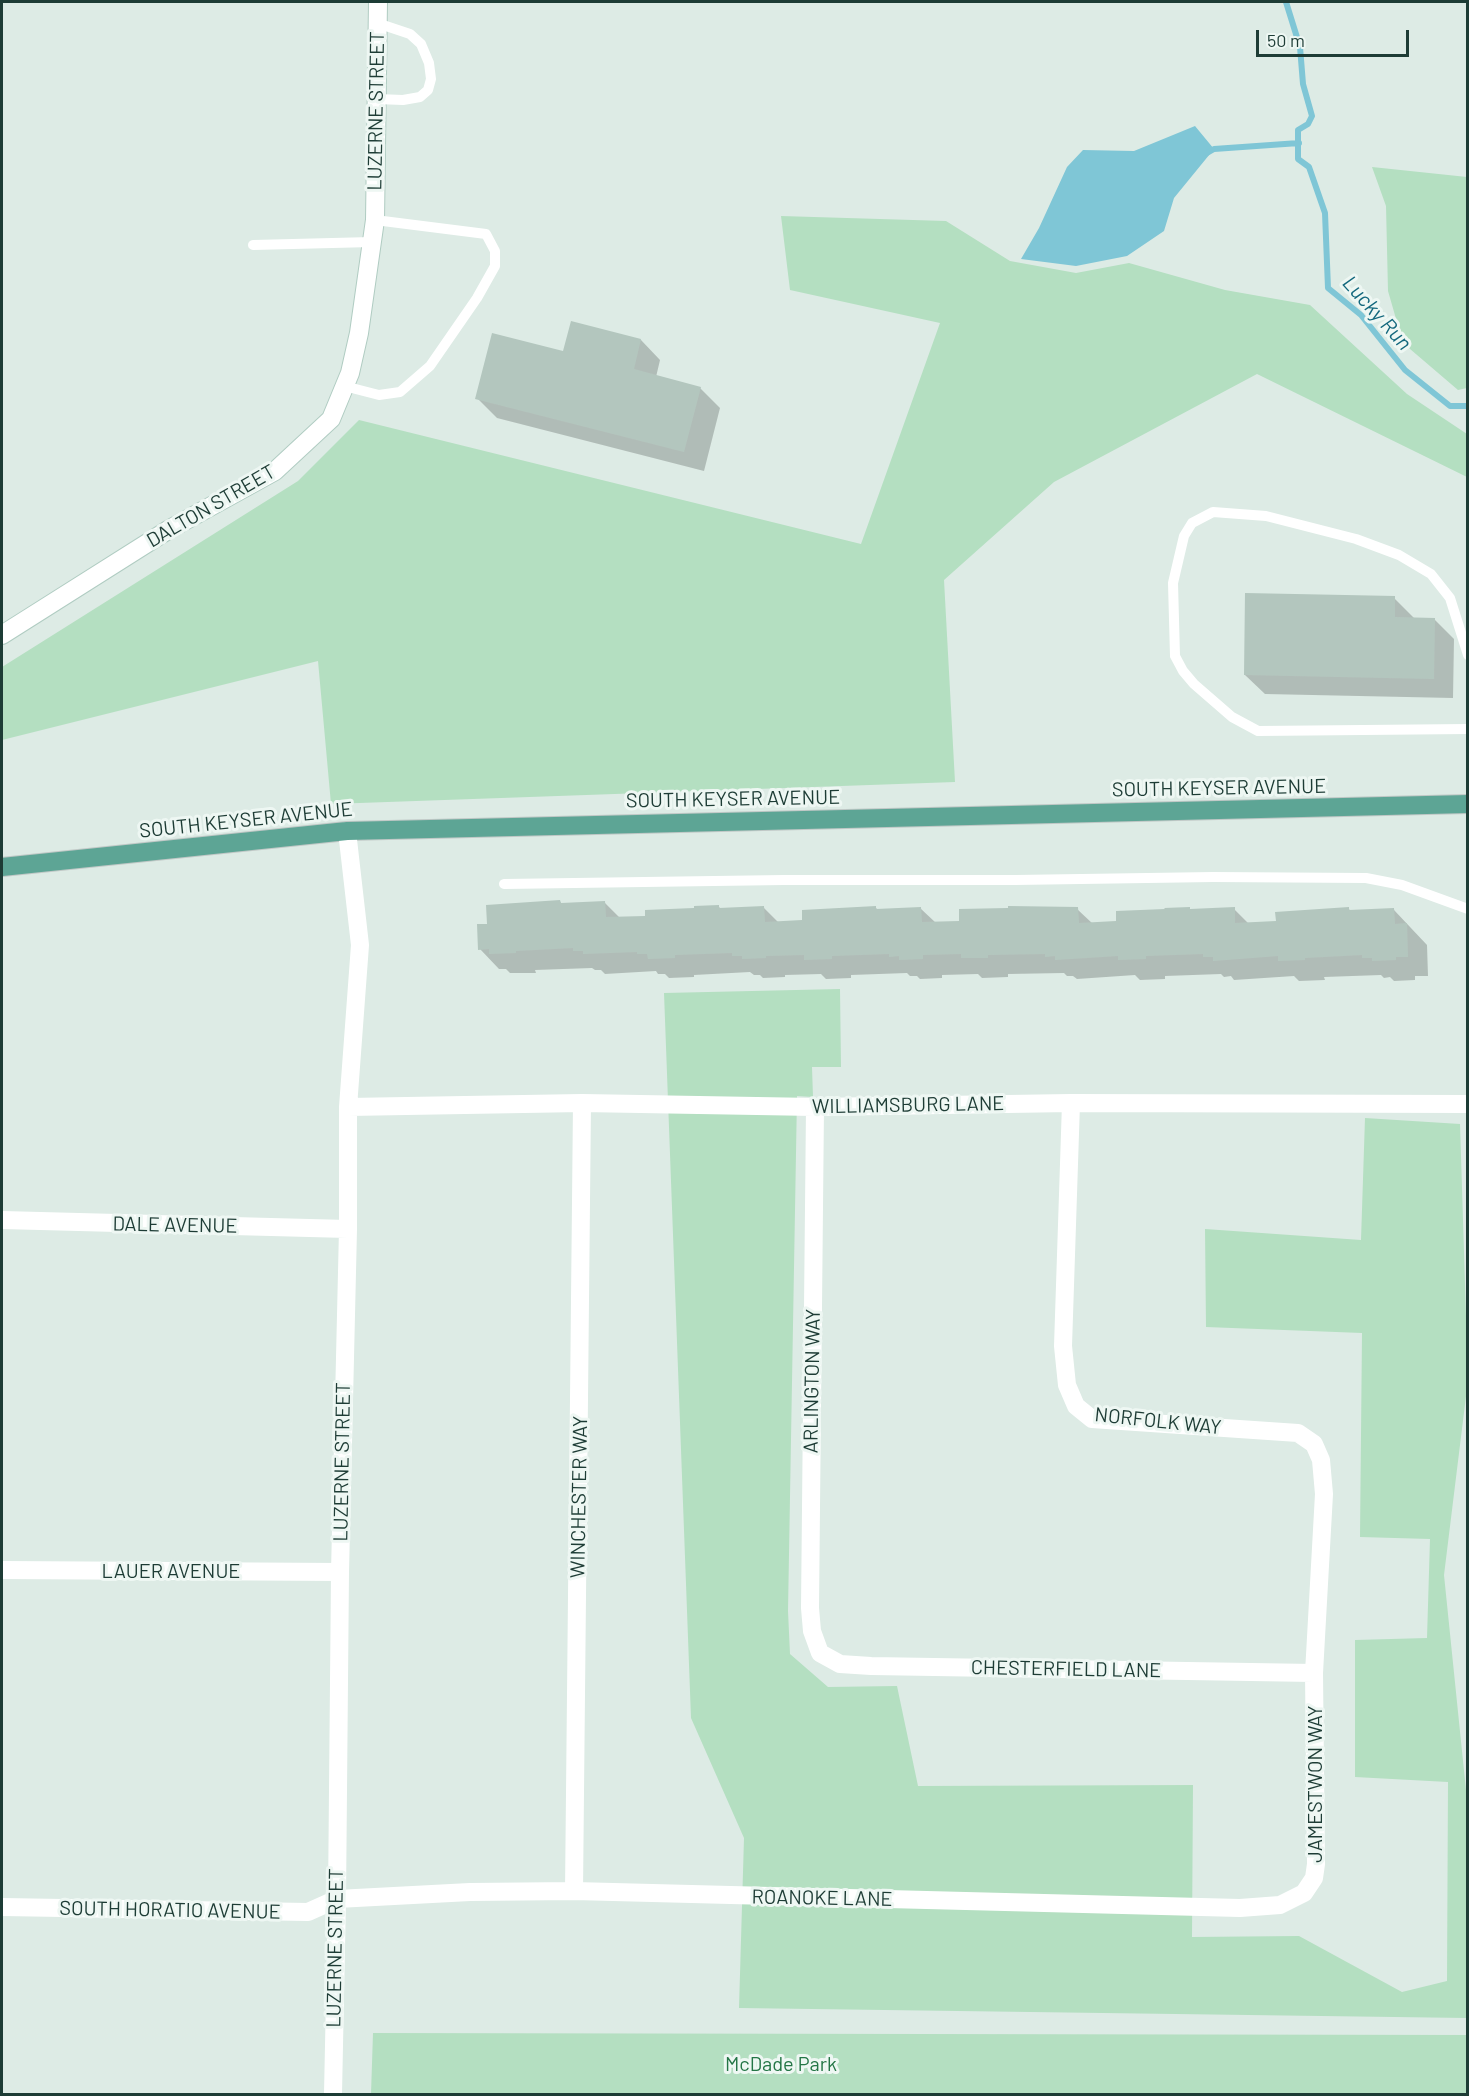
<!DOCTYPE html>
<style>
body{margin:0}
#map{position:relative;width:1469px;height:2096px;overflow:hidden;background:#ddebe5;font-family:Barlow,sans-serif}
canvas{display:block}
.frame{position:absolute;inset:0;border:3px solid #1d3c35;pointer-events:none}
.scale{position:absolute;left:1256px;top:30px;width:153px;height:27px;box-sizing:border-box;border:3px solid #1d3c35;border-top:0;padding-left:8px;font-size:18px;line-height:21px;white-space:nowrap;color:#1d3c35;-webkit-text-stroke:4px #eef7f3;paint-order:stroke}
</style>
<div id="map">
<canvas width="1469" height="2096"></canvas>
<div class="frame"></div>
<div class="scale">50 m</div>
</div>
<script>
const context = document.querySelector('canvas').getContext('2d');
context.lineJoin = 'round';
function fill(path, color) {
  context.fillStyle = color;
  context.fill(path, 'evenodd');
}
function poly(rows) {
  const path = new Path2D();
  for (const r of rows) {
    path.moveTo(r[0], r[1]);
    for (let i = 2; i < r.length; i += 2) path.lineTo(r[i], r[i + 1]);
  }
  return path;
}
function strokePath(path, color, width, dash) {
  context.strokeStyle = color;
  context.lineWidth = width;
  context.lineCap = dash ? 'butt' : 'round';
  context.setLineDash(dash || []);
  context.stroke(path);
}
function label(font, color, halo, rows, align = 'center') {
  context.font = font + ' Barlow,sans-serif';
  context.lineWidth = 6;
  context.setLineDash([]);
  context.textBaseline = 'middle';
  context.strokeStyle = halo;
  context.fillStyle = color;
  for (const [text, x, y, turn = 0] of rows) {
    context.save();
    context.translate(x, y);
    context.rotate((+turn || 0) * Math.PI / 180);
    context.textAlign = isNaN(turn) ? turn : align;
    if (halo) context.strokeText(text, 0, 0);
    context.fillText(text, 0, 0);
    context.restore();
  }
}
fill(poly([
 [1372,167,1467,177,1467,388,1458,390,1403,343,1388,291,1386,206],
 [781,216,946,221,1010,261,1076,273,1129,263,1225,290,1310,305,1407,394,1467,434,1467,477,1257,374,1054,482,944,580,955,782,331,804,318,661,2,740,2,667,298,481,359,420,861,544,940,323,790,290],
 [840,989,841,1067,812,1067,813,1097,797,1096,788,1611,790,1654,828,1687,897,1686,918,1786,1193,1785,1192,1937,1299,1936,1402,1992,1447,1981,1448,1782,1355,1777,1355,1640,1427,1638,1430,1539,1360,1537,1362,1333,1206,1327,1205,1229,1361,1240,1365,1118,1460,1124,1468,1380,1444,1575,1467,1800,1467,2018,739,2008,744,1838,691,1718,664,993],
 [373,2033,1467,2035,1467,2094,371,2094]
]), '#b4dfc1');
fill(poly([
 [1195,126,1214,149,1174,198,1164,231,1127,256,1076,266,1021,259,1039,228,1067,167,1083,150,1134,151]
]), '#7fc6d6');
fill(poly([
 [641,340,660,360,656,377,700,388,720,408,704,471,497,418,477,398,564,353],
 [1394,598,1414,618,1434,619,1454,639,1453,698,1265,694,1245,675],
 [560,902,562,904,605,903,620,918,647,917,719,907,721,909,763,907,778,922,804,921,876,908,878,910,920,908,936,923,961,923,1077,909,1093,924,1118,923,1189,908,1192,911,1234,909,1249,924,1277,923,1349,909,1351,912,1394,910,1427,945,1428,976,1415,976,1415,980,1394,981,1390,977,1384,978,1381,975,1324,977,1325,980,1299,981,1294,976,1234,980,1231,976,1224,977,1221,974,1165,976,1165,979,1140,980,1135,975,1077,979,1073,976,1067,976,1064,973,1008,974,1008,977,982,978,978,974,942,975,942,978,920,979,917,976,910,976,907,973,851,975,851,978,826,979,821,974,785,975,785,977,763,978,760,975,754,975,750,972,694,975,694,977,669,978,665,974,658,974,656,971,605,974,601,970,595,970,592,968,535,970,536,973,510,973,506,969,499,969,480,949,489,925]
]), '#0003');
strokePath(poly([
 [1286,2,1300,47,1303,84,1312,116,1308,124,1298,130,1298,159,1309,167,1325,213,1328,288,1361,315,1405,370,1450,406,1468,406],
 [1207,153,1214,149,1299,143]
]), '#7fc6d6', 6);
fill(poly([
 [571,321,641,339,634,369,701,387,684,452,475,399,492,333,563,351],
 [1245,593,1395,596,1395,617,1435,618,1434,679,1244,675],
 [560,900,561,903,605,901,606,917,645,916,645,910,694,908,694,906,719,905,719,908,764,906,765,922,802,920,802,910,876,906,876,909,921,907,922,922,959,921,959,909,1008,908,1008,906,1078,907,1079,923,1116,921,1116,911,1165,909,1164,908,1190,907,1190,909,1235,907,1235,923,1276,921,1275,912,1349,907,1349,910,1394,908,1395,924,1407,923,1408,957,1396,957,1396,960,1372,961,1372,958,1362,958,1362,955,1305,958,1305,960,1278,961,1278,956,1213,961,1213,957,1203,957,1203,954,1146,956,1146,959,1118,960,1118,956,1055,960,1055,956,1045,957,1045,954,988,955,988,958,961,958,961,954,923,955,923,959,899,960,899,956,889,957,889,954,832,956,832,959,804,960,804,955,766,956,766,958,742,959,742,956,732,956,732,953,675,955,675,958,648,959,647,954,637,954,637,952,583,954,583,951,573,951,573,948,516,951,516,953,489,954,489,949,478,950,477,924,487,924,486,905]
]), '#b3c6be');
const secondary = poly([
 [2,635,168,530,275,471,331,419,350,373,359,333,375,220,378,2]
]);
const primary = poly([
 [2,867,347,831,1468,804]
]);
strokePath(secondary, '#b0ccc2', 20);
strokePath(primary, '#c0c8c6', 20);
strokePath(poly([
 [377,99,403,100,420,97,428,90,431,79,429,63,421,44,410,34,377,23],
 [253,245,372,242],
 [344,386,379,395,400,392,430,366,477,298,495,266,495,251,486,234,375,220],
 [1468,655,1450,598,1431,574,1399,555,1356,539,1266,516,1213,512,1192,523,1184,536,1173,583,1175,656,1183,671,1194,684,1232,717,1258,731,1468,729],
 [504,884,784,880,1015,880,1213,877,1366,878,1402,885,1468,909]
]), '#fff', 10);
strokePath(poly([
 [348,1107,582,1103,815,1107,1071,1103,1468,1104],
 [815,1107,810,1608,812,1631,820,1653,840,1664,871,1666,1314,1673],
 [2,1220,348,1229],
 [2,1570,340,1572],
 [574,1891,582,1103],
 [2,1907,308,1912,337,1899,470,1892,574,1891,1240,1908,1280,1905,1304,1893,1314,1878,1316,1864,1314,1673,1324,1494,1321,1460,1314,1444,1298,1433,1092,1419,1076,1406,1067,1385,1063,1346,1071,1103],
 [333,2094,337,1899,340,1572,348,1229,348,1107,360,945,347,831]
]), '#fff', 18);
strokePath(secondary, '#fff', 18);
strokePath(primary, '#5da595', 18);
label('20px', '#1d3c35', '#eef7f3', [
 ["LUZERNE STREET",376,111,-89],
 ["DALTON STREET",211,506,-30],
 ["SOUTH KEYSER AVENUE",1219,788,-1],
 ["SOUTH KEYSER AVENUE",733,799,-1],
 ["SOUTH KEYSER AVENUE",246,820,-6],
 ["WILLIAMSBURG LANE",908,1105,-1],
 ["DALE AVENUE",175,1225,1],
 ["ARLINGTON WAY",812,1381,-89],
 ["NORFOLK WAY",1158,1421,6],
 ["LUZERNE STREET",342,1462,-89],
 ["WINCHESTER WAY",579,1497,-89],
 ["LAUER AVENUE",171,1571],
 ["CHESTERFIELD LANE",1066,1669,1],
 ["JAMESTWON WAY",1315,1784,-90],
 ["ROANOKE LANE",822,1898,1],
 ["SOUTH HORATIO AVENUE",170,1910,1],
 ["LUZERNE STREET",335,1948,-89]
]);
label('20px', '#247646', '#eef7f3', [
 ["McDade Park",781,2064]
]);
label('italic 21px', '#13687d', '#eef7f3', [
 ["Lucky Run",1377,313,48]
]);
</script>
